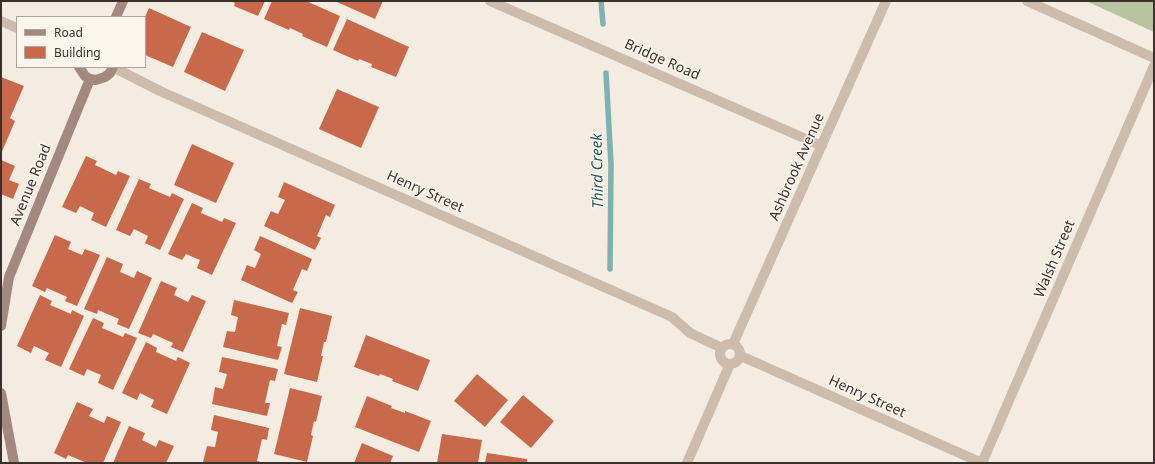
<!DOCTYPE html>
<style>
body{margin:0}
#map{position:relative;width:1155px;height:464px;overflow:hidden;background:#f4ebe1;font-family:"Noto Sans",sans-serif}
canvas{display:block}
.frame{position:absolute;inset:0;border:2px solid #3b302b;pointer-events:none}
.legend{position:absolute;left:16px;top:16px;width:130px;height:52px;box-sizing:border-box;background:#fbf5ee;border:1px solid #aea6a0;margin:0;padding:5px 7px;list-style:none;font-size:12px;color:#3b302b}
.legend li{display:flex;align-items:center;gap:8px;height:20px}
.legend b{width:20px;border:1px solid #aea6a0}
</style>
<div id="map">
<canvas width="1155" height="464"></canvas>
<div class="frame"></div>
<ul class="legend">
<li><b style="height:5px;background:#a18a7d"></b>Road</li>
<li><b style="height:11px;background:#c8694b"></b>Building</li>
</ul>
</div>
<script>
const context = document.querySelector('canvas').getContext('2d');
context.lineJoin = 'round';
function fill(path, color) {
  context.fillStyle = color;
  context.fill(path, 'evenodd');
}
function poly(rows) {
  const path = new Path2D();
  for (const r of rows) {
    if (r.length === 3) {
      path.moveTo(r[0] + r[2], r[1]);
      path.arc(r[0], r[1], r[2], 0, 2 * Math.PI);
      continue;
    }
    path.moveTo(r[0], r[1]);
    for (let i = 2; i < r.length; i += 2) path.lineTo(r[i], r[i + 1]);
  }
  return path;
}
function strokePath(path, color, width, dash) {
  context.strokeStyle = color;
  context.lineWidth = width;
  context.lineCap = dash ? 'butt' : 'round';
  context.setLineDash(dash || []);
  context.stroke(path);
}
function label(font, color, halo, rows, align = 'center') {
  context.font = font + ' "Noto Sans",sans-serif';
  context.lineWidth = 3;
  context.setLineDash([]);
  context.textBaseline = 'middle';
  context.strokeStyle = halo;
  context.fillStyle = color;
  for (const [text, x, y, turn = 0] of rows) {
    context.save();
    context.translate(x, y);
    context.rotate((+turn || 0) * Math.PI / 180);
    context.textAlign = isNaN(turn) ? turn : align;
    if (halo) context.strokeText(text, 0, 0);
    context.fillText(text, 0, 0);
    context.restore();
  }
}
fill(poly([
 [1086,1,1154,1,1154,32]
]), '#b8c4a0');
strokePath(poly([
 [601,1,603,24],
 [606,73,611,164,610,269]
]), '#7fb0b2', 5.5);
fill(poly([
 [230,1,265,1,258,16,234,6,235,3],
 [272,1,306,1,340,16,327,47,302,36,303,34,290,28,289,30,264,19],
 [335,1,383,1,375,19],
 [149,8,191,27,173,67,145,55,145,17],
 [347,19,409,47,396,77,371,67,372,64,359,59,358,61,333,50],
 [202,32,244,50,225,91,184,72],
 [1,77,24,86,10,118,15,121,1,154],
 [337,89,379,107,361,148,319,129],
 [192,144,234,163,216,203,174,185],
 [86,156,97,161,95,165,116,175,118,171,130,176,106,227,91,220,94,213,80,206,76,213,62,207],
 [1,160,15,166,9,180,19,184,13,199,1,194],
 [139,179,151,184,149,188,170,197,172,193,184,199,160,250,145,243,148,236,134,229,130,236,116,230],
 [284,182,335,205,330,217,326,215,317,236,321,238,315,250,264,226,271,211,278,214,285,200,278,197],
 [192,203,203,208,201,213,222,222,224,218,236,223,212,275,197,268,200,260,186,254,182,260,168,254],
 [55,235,71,242,68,249,82,255,85,249,100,255,77,306,65,301,67,297,47,288,45,292,32,286],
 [260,236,312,259,307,271,302,269,293,290,298,292,292,303,241,280,247,265,255,268,261,254,254,250],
 [107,257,123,264,120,272,134,278,137,271,152,278,129,329,117,324,119,319,98,310,97,314,84,309],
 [161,281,177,288,174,295,188,302,192,295,206,301,183,352,171,347,173,343,153,334,151,338,138,333],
 [40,295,52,301,50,305,71,314,72,310,84,316,61,367,45,360,49,353,34,346,31,353,17,346],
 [234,300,289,313,286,325,282,324,277,346,282,347,278,360,223,347,227,331,235,332,238,317,231,315],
 [300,308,332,316,326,342,324,342,321,356,323,356,317,382,284,374],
 [93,318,104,323,102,328,123,337,125,333,137,338,113,390,98,383,101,375,87,369,84,376,69,369],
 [366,335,430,360,418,391,392,381,393,379,380,374,379,376,354,367],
 [146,342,157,348,156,352,176,361,178,357,190,363,167,414,151,407,154,400,140,393,137,400,122,393],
 [222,357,278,369,275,381,270,380,265,403,270,403,267,416,212,404,215,387,223,389,227,374,219,372],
 [477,374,508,400,485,427,454,401],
 [290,388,322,396,316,422,314,421,311,435,313,436,307,462,274,454],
 [523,395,554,421,531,448,500,422],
 [367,396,392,406,391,408,405,413,405,411,431,421,419,452,355,427],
 [77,402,93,409,89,416,104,423,107,416,121,422,103,463,87,463,68,455,66,459,54,453],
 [214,415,269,428,267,440,262,439,257,461,264,463,203,462,207,446,215,447,218,432,211,430],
 [129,426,145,433,142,440,156,447,159,440,174,446,166,463,113,463],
 [442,434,482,440,478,463,437,463],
 [362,443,393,456,390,463,354,463],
 [487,453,527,459,527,463,485,463]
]), '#c8694b');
strokePath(poly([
 [490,1,822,146],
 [1027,1,1154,58],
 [1,21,17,28],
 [113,67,160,91,672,317,690,333,722,348],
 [730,354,10],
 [733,344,886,1],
 [741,356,982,463],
 [687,463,730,364],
 [982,463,1154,66]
]), '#cdbbac', 10);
strokePath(poly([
 [116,17,123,1],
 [79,67,85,76,90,79,96,80,105,77,110,73,113,67],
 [1,326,9,277,90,79],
 [1,393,14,463]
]), '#a18a7d', 10);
label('14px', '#3b302b', '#fbf5ee', [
 ["Bridge Road",662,60,24],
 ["Ashbrook Avenue",797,167,-66],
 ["Avenue Road",31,185,-68],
 ["Henry Street",425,192,24],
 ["Walsh Street",1055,259,-67],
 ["Henry Street",867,397,24]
]);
label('italic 15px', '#1f5a5e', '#fbf5ee', [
 ["Third Creek",598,171,-91]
]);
</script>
